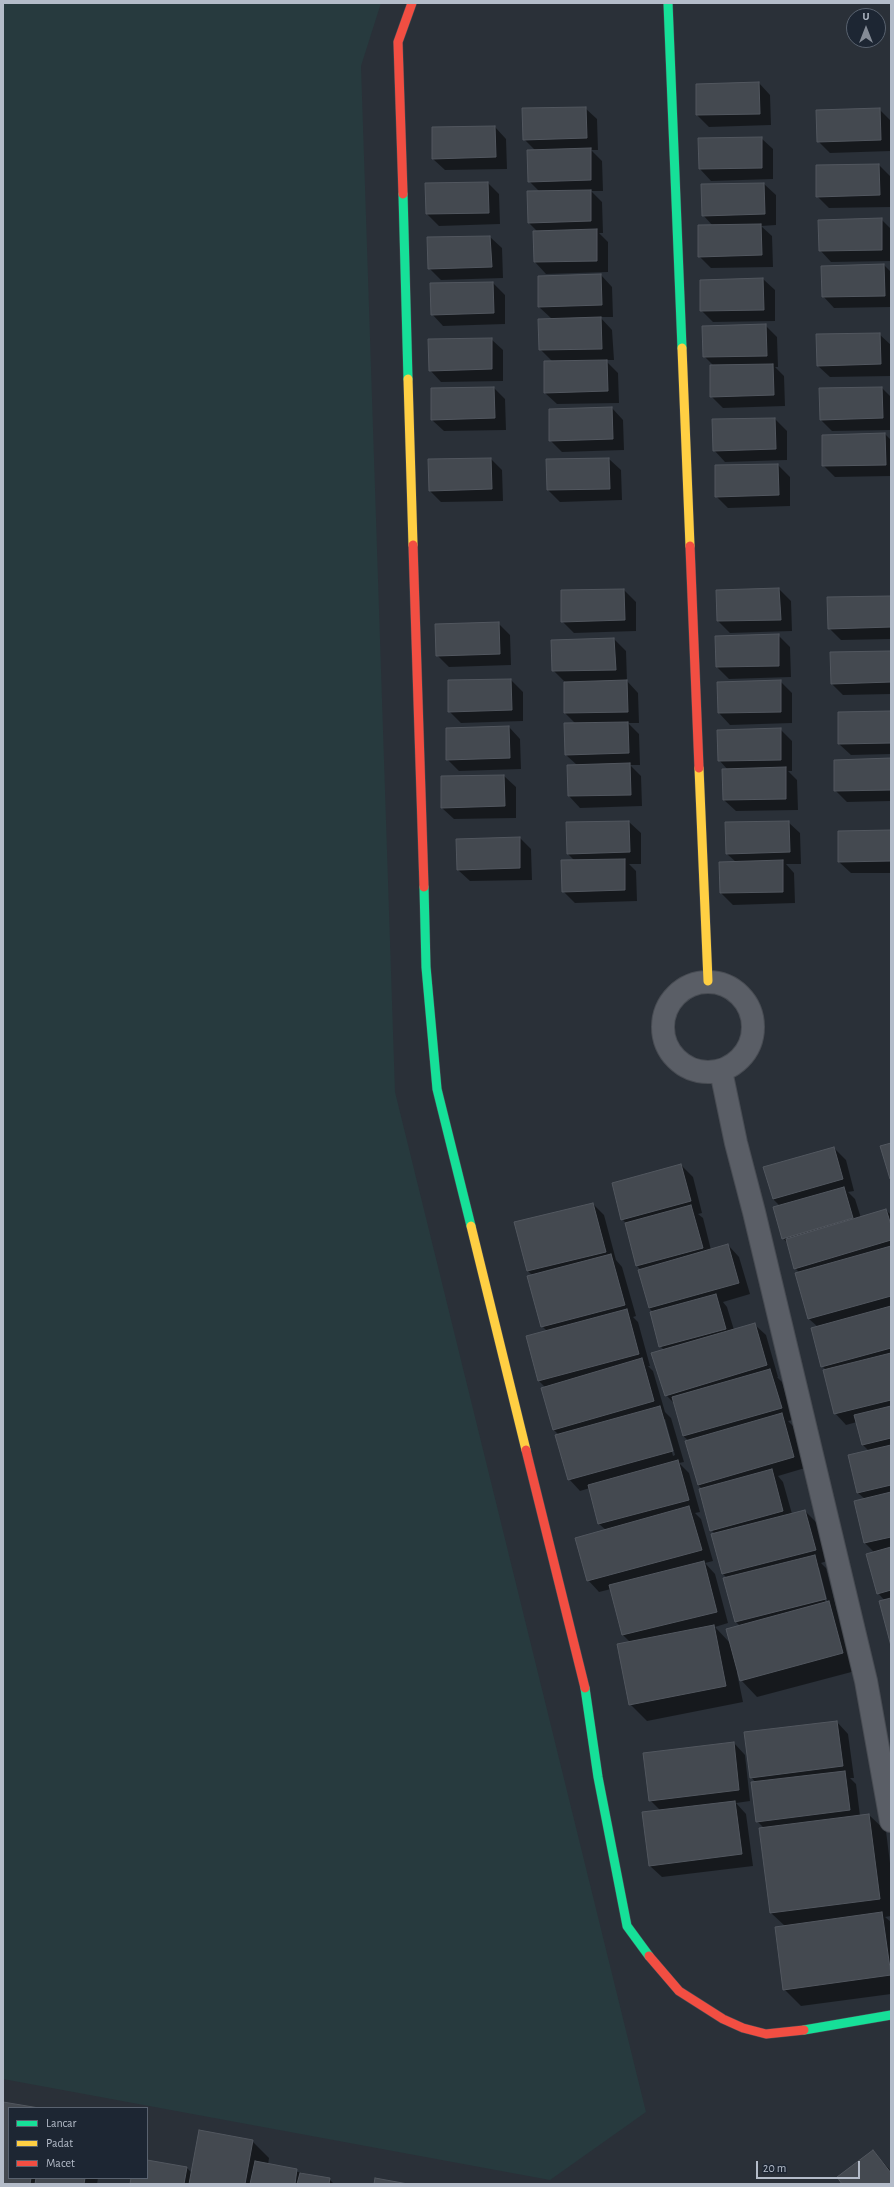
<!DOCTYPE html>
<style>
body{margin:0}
#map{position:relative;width:894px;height:2187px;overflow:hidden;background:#2a3038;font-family:"Alegreya Sans",sans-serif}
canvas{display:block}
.frame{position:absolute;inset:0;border:4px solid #b4bcc9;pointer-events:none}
.legend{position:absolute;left:8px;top:2107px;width:140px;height:72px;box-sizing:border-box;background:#1d2633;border:1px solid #59626f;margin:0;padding:5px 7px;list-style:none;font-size:12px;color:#b4bcc9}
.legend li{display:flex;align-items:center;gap:8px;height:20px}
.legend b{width:20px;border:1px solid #59626f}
.north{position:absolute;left:846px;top:8px;width:40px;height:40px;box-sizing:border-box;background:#1d2633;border:1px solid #59626f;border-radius:50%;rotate:0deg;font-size:11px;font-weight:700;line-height:16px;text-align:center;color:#b4bcc9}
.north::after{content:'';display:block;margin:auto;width:14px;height:18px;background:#848b96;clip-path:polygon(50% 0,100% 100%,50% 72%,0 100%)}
.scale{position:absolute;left:756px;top:2161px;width:104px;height:18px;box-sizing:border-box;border:2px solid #b4bcc9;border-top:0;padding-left:5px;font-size:12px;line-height:14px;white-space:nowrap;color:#b4bcc9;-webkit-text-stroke:3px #1d2633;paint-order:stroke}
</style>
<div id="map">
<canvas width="894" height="2187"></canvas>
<div class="frame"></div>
<ul class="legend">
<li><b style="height:5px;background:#16e098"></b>Lancar</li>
<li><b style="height:5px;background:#ffcf43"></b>Padat</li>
<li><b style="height:5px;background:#f24e42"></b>Macet</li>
</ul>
<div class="north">U</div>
<div class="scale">20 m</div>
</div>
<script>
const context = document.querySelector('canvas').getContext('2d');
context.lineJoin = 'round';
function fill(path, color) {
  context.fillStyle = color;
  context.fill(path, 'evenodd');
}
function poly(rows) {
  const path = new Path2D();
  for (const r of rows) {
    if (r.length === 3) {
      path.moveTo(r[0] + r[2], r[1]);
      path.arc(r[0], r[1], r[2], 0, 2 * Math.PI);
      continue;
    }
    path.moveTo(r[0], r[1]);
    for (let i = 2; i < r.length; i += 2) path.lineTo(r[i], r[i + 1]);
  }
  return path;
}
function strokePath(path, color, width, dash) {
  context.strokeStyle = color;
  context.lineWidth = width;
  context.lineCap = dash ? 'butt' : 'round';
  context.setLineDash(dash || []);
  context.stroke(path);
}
fill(poly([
 [3,3,381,3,361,66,395,1092,646,2112,550,2180,3,2079]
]), '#273a3e');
fill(poly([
 [759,83,770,95,771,125,709,127,697,115],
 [585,108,597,119,598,150,591,150,602,161,603,191,591,191,602,202,603,233,599,233,608,242,608,272,546,274,535,262,538,232,529,223,540,192,529,181,536,151,524,139],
 [879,109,891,121,891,151,830,153,818,141],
 [495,127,506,139,507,169,445,170,433,159],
 [761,138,773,149,773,179,711,181,700,169,699,139],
 [879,165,890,176,891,207,829,208,817,196],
 [488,183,499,194,500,224,439,226,427,214,426,184],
 [764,184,776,195,776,225,761,226,772,236,773,267,711,268,699,256,713,226,703,215],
 [881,219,891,229,891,261,831,262,820,250],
 [490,237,502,248,503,278,441,280,429,268,428,238],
 [884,265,891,272,891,307,834,308,823,296],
 [601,275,612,287,613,317,600,317,612,330,614,360,605,360,618,373,619,403,557,404,545,393,553,362,540,349,552,319,539,307],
 [763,279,775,290,775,321,713,322,701,310],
 [493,283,505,295,505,324,443,326,432,314],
 [765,325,777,337,778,367,775,367,784,376,785,406,723,408,711,396,714,366,704,356],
 [879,334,891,345,891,376,830,377,818,366],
 [491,339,503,350,503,381,441,382,430,370],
 [494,388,505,399,506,430,444,431,432,420],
 [882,388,891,397,891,430,832,431,821,420],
 [612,408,623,420,624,450,562,452,550,440],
 [775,419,787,431,787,460,725,462,714,450],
 [885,434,891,440,891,476,835,477,823,465],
 [491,459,502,470,503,501,441,502,430,491],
 [609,459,621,470,622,500,560,502,548,490,547,460],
 [778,465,790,477,790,506,728,508,716,496],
 [779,589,791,601,792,631,730,633,718,621],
 [624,590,636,602,636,631,574,633,562,621],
 [891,598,891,639,841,640,829,628],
 [498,623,510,635,511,665,449,667,437,655],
 [778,635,790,647,791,677,729,679,717,667],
 [614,639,626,651,627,681,638,693,639,723,628,723,639,734,640,765,630,765,641,776,642,806,580,808,569,796,568,766,577,765,566,755,576,724,565,713,565,682,553,670,552,641],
 [891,652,891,694,843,695,832,684],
 [511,680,523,692,523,721,461,723,449,711],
 [780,681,792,693,792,723,730,725,719,713,718,683],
 [891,712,891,754,851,755,839,744],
 [509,727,520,739,521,769,459,771,447,759],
 [780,729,792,741,792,771,788,771,797,780,798,810,736,811,724,800,728,770,719,760],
 [891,759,891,801,847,802,835,790],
 [504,776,516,787,516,818,454,819,442,808],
 [629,822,641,833,641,864,629,864,636,871,637,901,575,903,563,891,575,861,568,854,567,823],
 [788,822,800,833,801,864,786,864,794,873,795,903,733,905,721,893,736,862,727,854],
 [891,831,891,873,851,873,839,862],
 [520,838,531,849,532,880,470,881,458,870],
 [834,1148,846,1160,854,1191,848,1192,855,1199,861,1218,886,1210,891,1215,891,1643,885,1601,878,1593,875,1553,865,1543,855,1501,865,1499,858,1493,869,1451,863,1445,857,1422,846,1425,835,1413,826,1370,822,1366,818,1327,809,1319,800,1273,795,1268,788,1244,783,1238,780,1206,773,1199],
 [681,1165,693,1177,702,1213,698,1214,703,1218,711,1250,728,1245,739,1257,750,1294,723,1302,727,1307,734,1330,754,1324,766,1335,778,1377,777,1377,782,1382,793,1420,788,1421,793,1426,805,1468,778,1476,783,1482,792,1514,805,1511,817,1523,827,1561,821,1563,826,1568,837,1611,846,1619,859,1670,757,1697,741,1680,738,1672,737,1673,743,1702,647,1721,630,1704,630,1642,623,1635,611,1589,599,1592,588,1580,606,1530,599,1524,590,1488,580,1491,569,1479,559,1435,554,1430,542,1388,545,1387,539,1381,527,1337,547,1331,542,1326,533,1276,528,1271,593,1204,604,1215,616,1260,622,1267,636,1316,633,1317,638,1322,650,1366,648,1366,653,1371,665,1412,671,1418,684,1462,679,1463,689,1473,700,1512,695,1513,701,1519,713,1561,705,1563,715,1574,728,1623,715,1627,730,1643,740,1626,736,1622,727,1578,723,1574,713,1535,715,1534,711,1530,702,1489,698,1485,689,1441,683,1436,675,1404,666,1395,664,1350,660,1346,653,1312,649,1308,641,1270,637,1266,626,1223,622,1219],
 [663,1419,665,1419,675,1455,673,1456],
 [817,1568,819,1568,828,1603,826,1604],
 [837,1722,848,1734,854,1778,850,1778,856,1784,860,1816,869,1815,886,1831,891,1871,891,1916,885,1917,891,1922,891,1994,801,2006,784,1989,785,1926,771,1913,764,1828,757,1821,756,1783,751,1777],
 [734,1743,745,1755,750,1801,736,1803,746,1814,753,1866,662,1877,650,1866,661,1811,650,1800],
 [3,2103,32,2108,9,2108,9,2178,98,2178,97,2184,3,2184],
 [252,2141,269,2158,268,2165,329,2179,334,2184,131,2184,132,2178,147,2178,147,2161,187,2168,192,2173],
 [873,2151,891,2171,891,2184,843,2184]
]), '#0007');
const building = poly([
 [759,82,760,114,696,115,696,84,759,82],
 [586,107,587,138,523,140,522,108,586,107],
 [880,108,881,140,817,142,816,110,880,108],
 [495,126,496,157,432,159,432,127,495,126],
 [762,137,762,168,699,169,698,138,762,137],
 [591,148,591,180,528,182,527,150,591,148],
 [879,164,880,195,816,197,816,165,879,164],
 [488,182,489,213,426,214,425,183,488,182],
 [764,183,765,214,702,216,701,184,764,183],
 [591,190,591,221,528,223,527,191,591,190],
 [882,218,882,250,819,251,818,220,882,218],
 [761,224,762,255,698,257,698,225,761,224],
 [597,229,597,261,534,262,533,231,597,229],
 [490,236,492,267,428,269,427,237,490,236],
 [884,264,885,296,822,297,821,266,884,264],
 [601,274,602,305,538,307,538,276,601,274],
 [763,278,764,310,700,311,700,280,763,278],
 [493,282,494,313,431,315,430,283,493,282],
 [601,317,602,349,539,350,538,319,601,317],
 [766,324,767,356,703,357,702,326,766,324],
 [880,333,881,364,817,366,816,334,880,333],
 [492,338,492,369,429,371,428,339,492,338],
 [607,360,608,391,544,393,544,361,607,360],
 [773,364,774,395,710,397,710,365,773,364],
 [494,387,495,418,431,420,431,388,494,387],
 [882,387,883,418,820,420,819,388,882,387],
 [612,407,613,439,549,441,549,409,612,407],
 [775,418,776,449,713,451,712,419,775,418],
 [885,433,886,465,822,466,822,435,885,433],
 [491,458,492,489,429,491,428,459,491,458],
 [609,458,610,489,547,490,546,459,609,458],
 [778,464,779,495,715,497,715,465,778,464],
 [779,588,781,620,717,621,716,590,779,588],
 [624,589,625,620,561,622,561,590,624,589],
 [891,596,891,627,828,629,827,597,891,596],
 [499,622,500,654,436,656,435,624,499,622],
 [779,634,779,666,716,667,715,636,779,634],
 [614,638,616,670,552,671,551,640,614,638],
 [891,651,891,682,831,684,830,652,891,651],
 [511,679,512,710,448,712,448,680,511,679],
 [627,680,628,712,564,713,564,682,627,680],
 [781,680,781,712,718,713,717,682,781,680],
 [891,711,891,743,838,744,838,712,891,711],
 [628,722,629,753,565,755,564,723,628,722],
 [509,726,510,758,446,760,446,728,509,726],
 [781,728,781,760,718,761,717,730,781,728],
 [891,758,891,790,834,791,834,760,891,758],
 [630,763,631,795,568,796,567,765,630,763],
 [786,767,786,799,723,800,722,769,786,767],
 [504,775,505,806,441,808,441,776,504,775],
 [629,821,630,852,567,854,566,822,629,821],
 [789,821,790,852,726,854,725,822,789,821],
 [891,830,891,861,838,862,838,831,891,830],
 [520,837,520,868,457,870,456,839,520,837],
 [625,859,625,890,562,892,561,860,625,859],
 [783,860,783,892,720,893,719,862,783,860],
 [891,1143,891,1178,890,1179,880,1146,891,1143],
 [834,1147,843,1179,773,1199,763,1167,834,1147],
 [681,1164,691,1201,621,1220,612,1183,681,1164],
 [844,1187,853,1218,782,1239,773,1207,844,1187],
 [593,1203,606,1252,527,1271,514,1222,593,1203],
 [691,1205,703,1248,636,1266,625,1223,691,1205],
 [886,1209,891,1225,891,1240,794,1269,786,1239,886,1209],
 [728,1244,739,1283,649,1308,638,1270,728,1244],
 [891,1246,891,1296,808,1319,795,1273,891,1246],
 [611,1254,625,1305,541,1327,527,1276,611,1254],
 [716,1294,726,1329,659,1347,650,1312,716,1294],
 [891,1306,891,1348,821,1367,811,1328,891,1306],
 [627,1309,639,1354,538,1381,526,1336,627,1309],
 [755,1323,767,1365,665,1396,651,1353,755,1323],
 [891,1353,891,1400,834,1414,823,1370,891,1353],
 [642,1358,654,1401,553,1430,541,1388,642,1358],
 [770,1369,782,1408,683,1436,672,1397,770,1369],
 [660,1406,673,1451,568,1480,555,1435,660,1406],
 [891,1406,891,1438,862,1445,854,1415,891,1406],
 [782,1413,794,1457,698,1485,685,1441,782,1413],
 [891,1445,891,1485,857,1493,848,1455,891,1445],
 [678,1460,689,1500,598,1524,588,1485,678,1460],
 [772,1469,783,1511,710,1531,699,1489,772,1469],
 [891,1492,891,1537,864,1543,854,1501,891,1492],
 [689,1506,702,1550,587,1581,575,1538,689,1506],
 [805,1510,816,1550,722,1574,711,1534,805,1510],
 [891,1547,891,1590,877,1594,866,1554,891,1547],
 [815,1555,826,1599,735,1622,723,1578,815,1555],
 [704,1561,717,1612,622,1635,609,1585,704,1561],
 [891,1598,891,1646,879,1601,891,1598],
 [829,1601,843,1653,740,1681,726,1629,829,1601],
 [714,1625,726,1686,629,1705,617,1644,714,1625],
 [837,1721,843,1766,750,1778,744,1732,837,1721],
 [734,1742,739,1790,649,1801,643,1753,734,1742],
 [845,1771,850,1810,756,1822,751,1782,845,1771],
 [735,1801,742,1854,649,1866,642,1812,735,1801],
 [869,1814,880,1899,770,1913,759,1828,869,1814],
 [882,1912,891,1975,783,1990,775,1927,882,1912],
 [3,2102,39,2108,9,2108,9,2178,31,2178,30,2184,3,2184,3,2102],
 [199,2130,253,2140,245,2184,189,2184,199,2130],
 [873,2150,891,2173,891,2184,842,2184,837,2177,873,2150],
 [147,2160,187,2167,184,2184,130,2184,131,2178,147,2178,147,2160],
 [255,2161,297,2169,295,2184,250,2184,255,2161],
 [300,2173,330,2178,329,2184,297,2184,300,2173],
 [36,2178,85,2178,84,2184,35,2184,36,2178],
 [375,2178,408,2184,374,2184,375,2178]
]);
fill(building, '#444950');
strokePath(building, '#52575f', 1);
const street = poly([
 [708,1027,45],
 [721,1071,736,1143,754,1212,866,1681,891,1821]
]);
const fast = poly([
 [668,3,682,348],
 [403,194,408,379],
 [424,887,426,967,437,1089,471,1226],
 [585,1688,598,1777,627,1926,649,1956],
 [804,2030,891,2015]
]);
const slow = poly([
 [682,348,690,546],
 [408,379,413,545],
 [699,768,708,981],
 [471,1226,526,1450]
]);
const jam = poly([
 [403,194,398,42,412,3],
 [413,545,424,887],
 [690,546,699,768],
 [526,1450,585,1688],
 [649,1956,679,1991,723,2019,743,2028,766,2034,804,2030]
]);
strokePath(street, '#484c53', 24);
strokePath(fast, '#484c53', 10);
strokePath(slow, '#484c53', 10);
strokePath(jam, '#484c53', 10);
strokePath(street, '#5a5e66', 22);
strokePath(fast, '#16e098', 9);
strokePath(slow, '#ffcf43', 9);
strokePath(jam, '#f24e42', 9);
</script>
